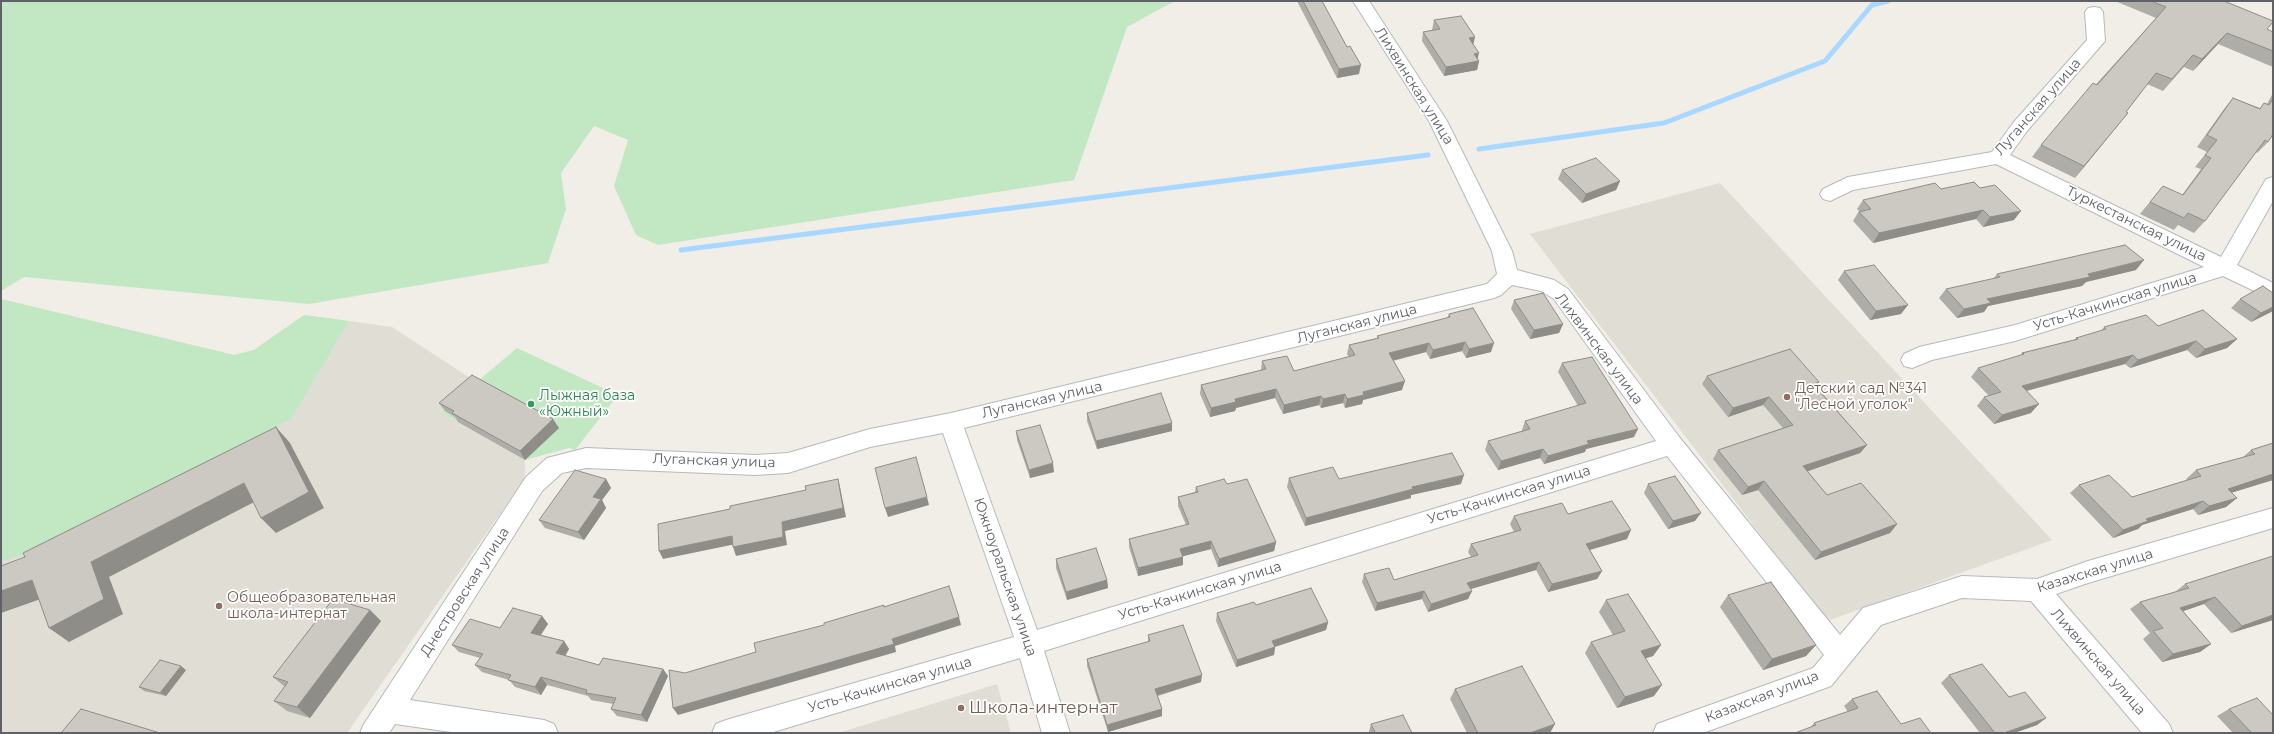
<!DOCTYPE html>
<meta charset="utf-8">
<style>
body{margin:0}
#map{position:relative;width:2274px;height:734px;overflow:hidden;background:#f0eee6;font-family:Montserrat,sans-serif}
canvas{display:block}
.frame{position:absolute;inset:0;border:2px solid #5e6267;pointer-events:none}
</style>
<div id="map">
<canvas width="2274" height="734"></canvas>
<div class="frame"></div>
</div>
<script>
const context = document.querySelector('canvas').getContext('2d');
context.lineJoin = 'round';
function fill(path, color) {
  context.fillStyle = color;
  context.fill(path, 'evenodd');
}
function poly(rows) {
  const path = new Path2D();
  for (const r of rows) {
    path.moveTo(r[0], r[1]);
    for (let i = 2; i < r.length; i += 2) path.lineTo(r[i], r[i + 1]);
  }
  return path;
}
function strokePath(path, color, width, dash) {
  context.strokeStyle = color;
  context.lineWidth = width;
  context.lineCap = dash ? 'butt' : 'round';
  context.setLineDash(dash || []);
  context.stroke(path);
}
function label(font, color, halo, rows, align = 'center') {
  context.font = font + ' Montserrat,sans-serif';
  context.lineWidth = 3.5;
  context.setLineDash([]);
  context.textBaseline = 'middle';
  context.strokeStyle = halo;
  context.fillStyle = color;
  for (const [text, x, y, turn = 0] of rows) {
    context.save();
    context.translate(x, y);
    context.rotate((+turn || 0) * Math.PI / 180);
    context.textAlign = isNaN(turn) ? turn : align;
    if (halo) context.strokeText(text, 0, 0);
    context.fillText(text, 0, 0);
    context.restore();
  }
}
fill(poly([
 [1720,183,2052,540,1827,621,1530,234],
 [1,299,234,355,254,350,304,315,392,327,475,381,441,412,525,460,525,478,347,733,1,733],
 [997,684,1011,733,838,733]
]), '#e0ddd4');
fill(poly([
 [1,1,1173,1,1173,2,1127,27,1074,180,658,245,636,235,614,186,628,140,594,126,561,173,566,209,548,263,309,304,24,277,1,291],
 [1,299,234,355,254,350,304,315,349,321,291,419,26,554,1,561],
 [517,348,618,395,575,450,569,448,525,460,441,412]
]), '#c2e8c3');
strokePath(poly([
 [1479,149,1664,123,1825,61,1872,5,1888,1],
 [681,250,1428,155]
]), '#a8d8ff', 5);
const minor = poly([
 [1353,1,1369,1,1447,121,1512,251,1517,270,1554,280,1568,289,1680,438,1840,635,1863,608,1962,576,2037,579,2088,561,2273,508,2273,528,2088,583,2056,594,2169,724,2173,733,2142,733,2031,601,1962,598,1881,625,1831,686,1703,733,1653,733,1657,724,1813,668,1824,655,1667,456,1044,651,1070,733,1042,733,1020,658,770,733,712,733,716,724,726,720,1014,637,943,433,870,447,788,473,755,475,586,468,562,473,542,491,410,700,544,720,554,724,558,733,458,733,395,724,389,733,360,733,364,724,526,477,547,458,586,448,755,455,788,453,870,429,951,413,1487,284,1497,274,1492,251,1429,121,1353,1],
 [1512,285,1541,291,1554,299,1656,441,1037,630,964,428,1494,298,1501,295,1512,285],
 [2094,7,2100,8,2103,12,2105,41,2027,131,2010,155,2221,257,2266,179,2273,177,2273,201,2237,265,2273,283,2273,300,2223,276,2015,341,1932,360,1912,368,1904,366,1901,360,1904,354,1919,347,2015,325,2204,267,1996,164,1853,190,1830,201,1823,199,1820,194,1823,189,1848,177,1992,152,2013,123,2087,40,2085,12,2088,8,2094,7]
]);
strokePath(minor, '#b6b9bd', 2);
fill(minor, '#fff');
fill(poly([
 [1297,1,1322,1,1359,74,1337,78],
 [2115,1,2224,1,2267,29,2273,32,2273,67,2218,44,2193,71,2184,67,2163,91,2147,84,2126,112,2128,113,2119,124,2075,178,2032,157,2041,145,2156,18],
 [1434,20,1473,44,1478,59,1479,61,1477,70,1444,76,1422,41,1423,32,1432,30],
 [2273,93,2273,134,2268,142,2257,153,2256,152,2205,221,2194,233,2178,225,2174,230,2140,214,2163,186,2182,195,2201,169,2195,167,2207,152,2197,147,2224,109,2233,98,2260,108,2264,103,2267,104],
 [1562,170,1620,181,1616,190,1582,203,1558,179],
 [1980,188,2014,220,1983,227,1976,219,1873,243,1853,221,1859,211,1857,209,1863,200,1941,189],
 [2136,270,2086,282,2082,286,1988,306,1984,312,1957,318,1939,298,1946,289,1993,279,1997,274],
 [1844,271,1901,314,1870,320,1838,280],
 [2273,293,2273,311,2251,322,2231,308,2240,299],
 [1514,300,1563,324,1559,333,1530,339,1511,309],
 [1449,314,1491,352,1466,358,1462,351,1430,359,1426,352,1393,361,1402,390,1363,400,1362,404,1345,408,1343,403,1321,408,1319,405,1283,414,1275,398,1236,408,1235,411,1210,417,1200,394,1201,385,1261,370,1262,361,1294,371,1349,357,1347,354,1349,345,1377,338,1377,336,1447,318],
 [2158,326,2237,339,2227,348,2196,358,2187,350,2130,368,2125,364,2027,391,2031,413,1994,424,1977,406,1984,397,1989,396,1971,377,1978,368,2020,356,2022,353,2074,340,2076,338,2101,331,2104,327],
 [1562,363,1634,437,1586,449,1585,452,1544,464,1540,458,1498,470,1485,450,1488,441,1522,431,1522,430,1525,421,1578,406,1558,372],
 [1707,376,1816,386,1867,445,1860,453,1807,471,1827,495,1897,524,1890,533,1815,560,1758,490,1742,495,1713,459,1718,450,1783,428,1763,405,1728,417,1702,384],
 [439,403,559,428,525,460,458,422,455,417,445,411],
 [1087,413,1172,423,1172,431,1097,449,1087,421],
 [1016,431,1054,472,1030,478,1017,440],
 [2273,443,2273,480,2231,493,2237,498,2226,507,2198,515,2193,509,2142,525,2138,529,2113,538,2070,493,2079,485,2132,497,2187,480,2186,479,2196,470,2243,457,2251,450],
 [1289,478,1339,479,1461,484,1411,495,1411,498,1305,526,1287,487],
 [606,479,611,488,602,500,606,508,584,540,545,528,539,520],
 [1227,484,1276,542,1274,551,1218,567,1211,549,1183,556,1183,565,1138,576,1129,547,1129,539,1186,525,1178,506,1178,497,1195,492,1196,487],
 [1648,484,1695,521,1668,529,1644,493],
 [1568,514,1627,539,1590,550,1602,571,1597,579,1548,592,1536,570,1470,589,1472,591,1468,599,1428,612,1422,599,1375,611,1362,582,1364,574,1394,580,1471,557,1468,552,1471,544,1514,532,1510,524,1514,516],
 [1056,559,1107,580,1108,588,1067,600,1056,568],
 [2185,584,2273,620,2231,633,2204,604,2183,611,2211,644,2200,652,2162,662,2143,639,2150,633,2130,609,2140,602,2175,592],
 [1728,595,1816,645,1806,656,1763,670,1720,607],
 [1606,600,1661,645,1653,656,1646,658,1654,696,1617,708,1585,653,1591,642,1613,635,1599,612],
 [1256,605,1328,622,1326,630,1275,647,1274,655,1236,667,1216,621,1217,613],
 [370,610,381,621,310,718,287,711,274,701,285,687,273,677],
 [542,616,548,624,541,635,564,641,569,649,565,656,599,665,663,669,668,676,647,722,617,716,611,709,613,704,591,700,588,696,547,685,541,695,515,687,509,680,482,672,475,665,480,658,459,652,452,645,500,628],
 [1148,635,1201,682,1158,696,1162,709,1162,716,1108,732,1087,666,1087,659,1148,642],
 [186,670,166,696,144,691,139,687],
 [1949,675,2009,697,2046,718,2037,725,2014,733,1980,733,1941,683],
 [1455,689,1550,733,1467,733,1450,699],
 [1852,699,1901,724,1810,728,1814,723,1848,712,1844,706],
 [2229,709,2273,733,2233,733,2217,716],
 [1371,724,1412,733,1370,733,1369,731]
]), '#afada8');
fill(poly([
 [2227,33,2218,44,2193,71,2202,59],
 [1475,37,1473,46,1469,38],
 [1479,53,1477,61,1479,61,1477,70,1444,76,1446,67,1474,54],
 [1361,65,1359,74,1337,78,1339,69],
 [2128,113,2119,124,2075,178,2084,166],
 [1620,181,1616,190,1582,203,1586,194],
 [1983,210,1976,219,1873,243,1879,233],
 [2021,211,2014,220,1983,227,1990,217],
 [2144,260,2136,270,2086,282,2082,286,1988,306,1984,312,1957,318,1964,309,1987,299],
 [1908,305,1901,314,1870,320,1876,311],
 [2273,307,2273,311,2251,322,2261,313],
 [1563,324,1559,333,1530,339,1534,330],
 [2237,339,2227,348,2196,358,2205,349],
 [2196,341,2187,350,2130,368,2138,360],
 [1465,342,1462,351,1430,359,1433,350],
 [1429,343,1426,352,1387,362,1389,353],
 [1494,343,1491,352,1466,358,1469,349],
 [2133,355,2125,364,2014,394,2022,386],
 [1405,381,1402,390,1363,400,1362,404,1345,408,1347,399,1363,392],
 [1819,382,1813,391,1813,384],
 [1276,389,1275,398,1236,408,1235,411,1210,417,1211,408,1235,399],
 [1345,394,1343,403,1321,408,1323,399],
 [1321,396,1319,405,1283,414,1284,405],
 [1769,397,1763,405,1728,417,1733,408],
 [2039,404,2031,413,1994,424,2002,415],
 [553,419,559,428,525,460,520,451],
 [1172,423,1172,431,1097,449,1096,441],
 [276,427,290,443,324,508,276,533,261,518],
 [1638,429,1634,437,1586,449,1585,452,1544,464,1548,456,1587,441],
 [1867,445,1860,453,1797,475,1803,466],
 [1543,449,1540,458,1498,470,1501,461],
 [1053,463,1054,472,1030,478,1029,470],
 [2273,474,2273,480,2217,497,2228,489],
 [1464,475,1461,484,1411,495,1411,498,1305,526,1306,518,1412,487],
 [606,479,611,488,602,500,606,508,584,540,578,532,593,497],
 [838,479,840,487,846,517,785,531,787,545,736,556,733,547,782,522],
 [1764,481,1758,490,1742,495,1748,487],
 [244,483,260,499,109,577,123,614,69,642,49,628,91,562],
 [927,497,929,505,888,517,885,508],
 [2237,498,2226,507,2198,515,2209,506],
 [2203,501,2193,509,2142,525,2138,529,2113,538,2123,530,2146,519],
 [1701,513,1695,521,1668,529,1673,521],
 [1897,524,1890,533,1815,560,1821,552],
 [1631,530,1627,539,1582,552,1586,544],
 [732,536,736,544,663,559,659,551],
 [1211,541,1211,549,1180,557,1180,549],
 [1276,542,1274,551,1218,567,1219,559],
 [1183,557,1183,565,1138,576,1138,568],
 [1539,562,1536,570,1464,591,1467,583],
 [1602,571,1597,579,1548,592,1552,584],
 [32,580,52,595,1,613,1,591],
 [1107,580,1108,588,1067,600,1066,592],
 [1424,591,1422,599,1375,611,1377,603],
 [1472,591,1468,599,1428,612,1431,604],
 [2215,597,2204,604,2169,616,2180,608],
 [370,610,381,621,310,718,297,707],
 [2273,615,2273,620,2231,633,2242,626],
 [542,616,548,624,537,640,531,633],
 [959,617,961,625,895,646,896,652,678,715,673,708,892,639],
 [1328,622,1326,630,1271,648,1272,641],
 [564,641,569,649,562,661,556,653],
 [2211,644,2200,652,2162,662,2173,654],
 [1661,645,1653,656,1634,662,1641,651],
 [1816,645,1806,656,1763,670,1772,659],
 [1275,647,1274,655,1236,667,1237,660],
 [181,666,186,670,166,696,160,693],
 [663,669,668,676,647,722,641,715],
 [1202,675,1201,682,1155,696,1155,689],
 [541,677,547,685,541,695,535,687],
 [1662,685,1654,696,1617,708,1625,697],
 [1162,709,1162,716,1108,732,1107,725],
 [2046,718,2037,725,2014,733,2004,733],
 [1555,724,1550,733,1530,733]
]), '#8f8d88');
const building = poly([
 [1303,1,1322,1,1347,47,1350,46,1361,65,1339,69,1303,1],
 [2151,1,2224,1,2273,21,2273,22,2267,29,2273,32,2273,51,2227,33,2202,59,2193,55,2172,79,2156,73,2126,112,2128,113,2084,166,2041,145,2093,83,2097,85,2166,7,2151,1],
 [1461,16,1475,37,1469,38,1479,53,1474,54,1479,61,1446,67,1423,32,1440,29,1434,20,1461,16],
 [2233,98,2260,109,2264,103,2269,105,2273,99,2273,134,2268,142,2265,140,2205,221,2188,213,2184,218,2150,202,2163,186,2183,195,2211,158,2205,155,2217,140,2207,135,2233,98],
 [1596,158,1620,181,1586,194,1562,170,1596,158],
 [1974,182,1980,188,1995,185,2021,211,1990,217,1983,210,1879,233,1859,212,1871,209,1863,200,1935,183,1941,189,1974,182],
 [2125,245,2144,260,2088,274,2090,277,1987,299,1991,303,1964,309,1946,289,2000,277,1997,274,2125,245],
 [1874,265,1908,305,1876,311,1844,271,1874,265],
 [2263,286,2273,293,2273,307,2261,313,2240,299,2263,286],
 [1543,293,1563,324,1534,330,1514,300,1543,293],
 [1473,308,1494,343,1469,349,1465,342,1433,350,1429,343,1389,353,1405,381,1363,392,1364,395,1347,399,1345,394,1323,399,1321,396,1284,405,1276,389,1235,399,1236,402,1211,408,1201,385,1266,369,1262,361,1287,356,1294,371,1355,355,1349,345,1379,338,1377,336,1450,317,1449,314,1473,308],
 [2203,310,2237,339,2205,349,2196,341,2138,360,2133,355,2022,386,2039,404,2002,415,1984,397,2001,392,1978,368,2024,354,2022,353,2078,339,2076,338,2106,329,2104,327,2146,315,2158,326,2203,310],
 [1790,349,1819,382,1813,384,1867,445,1803,466,1827,495,1861,483,1897,524,1821,552,1764,481,1748,487,1718,450,1793,425,1769,397,1733,408,1707,376,1790,349],
 [1592,357,1638,429,1587,441,1589,444,1548,456,1543,449,1501,461,1488,441,1530,429,1525,421,1586,403,1562,363,1592,357],
 [472,375,553,419,520,451,452,413,454,411,439,403,472,375],
 [1161,393,1172,423,1096,441,1087,413,1161,393],
 [1040,425,1053,463,1029,470,1016,431,1040,425],
 [276,427,309,492,261,518,244,483,91,562,104,599,49,628,32,580,1,591,1,566,25,557,23,553,276,427],
 [2273,443,2273,474,2228,489,2237,498,2209,506,2203,501,2146,519,2148,521,2123,530,2079,485,2109,475,2132,497,2201,476,2196,470,2255,454,2251,450,2273,443],
 [1452,453,1464,475,1412,487,1413,489,1306,518,1289,478,1333,467,1339,479,1452,453],
 [916,457,927,497,885,508,875,468,916,457],
 [575,470,606,479,593,497,601,499,578,532,539,520,575,470],
 [1675,476,1701,513,1673,521,1648,484,1675,476],
 [838,479,843,508,782,522,783,537,733,547,732,536,659,551,658,524,730,509,730,506,806,490,805,486,838,479],
 [1224,479,1227,484,1247,479,1276,542,1219,559,1211,541,1180,549,1183,557,1138,568,1129,539,1189,524,1178,497,1198,492,1196,487,1224,479],
 [1612,501,1631,530,1586,544,1602,571,1552,584,1539,562,1467,583,1472,591,1431,604,1424,591,1377,603,1364,574,1389,568,1394,580,1478,555,1471,544,1521,530,1514,516,1562,503,1568,514,1612,501],
 [1096,548,1107,580,1066,592,1056,559,1096,548],
 [2273,556,2273,615,2242,626,2215,597,2180,608,2211,644,2173,654,2153,631,2163,628,2140,602,2189,588,2185,584,2273,556],
 [1771,582,1816,645,1772,659,1728,595,1771,582],
 [949,586,959,617,892,639,894,644,673,708,669,670,685,673,756,652,754,643,824,625,824,623,884,605,884,607,949,586],
 [1311,588,1328,622,1272,641,1275,647,1237,660,1217,613,1254,602,1256,605,1311,588],
 [1628,594,1661,645,1641,651,1662,685,1625,697,1591,642,1625,631,1606,600,1628,594],
 [333,599,370,610,297,707,274,701,288,682,273,677,333,599],
 [513,608,542,616,531,633,564,641,556,653,599,665,603,658,663,669,641,715,611,709,616,698,586,693,587,690,541,677,535,687,508,680,511,675,475,665,483,654,452,645,470,619,500,628,513,608],
 [1183,625,1202,675,1155,689,1162,709,1107,725,1087,659,1150,641,1148,635,1183,625],
 [160,660,181,666,160,693,139,687,160,660],
 [1982,664,2009,697,2025,692,2046,718,2004,733,1995,733,1949,675,1982,664],
 [1522,666,1555,724,1530,733,1478,733,1455,689,1522,666],
 [1877,691,1901,724,1920,718,1931,733,1795,733,1816,725,1814,723,1858,708,1852,699,1877,691],
 [2257,698,2273,715,2273,733,2252,733,2229,709,2257,698],
 [81,709,160,733,61,733,81,709],
 [1403,715,1412,733,1373,733,1375,732,1371,724,1403,715]
]);
fill(building, '#ccc9c3');
strokePath(building, '#8f8d88', 1);
for (const [x, y, r, color] of [
 [1787,397,4,"#8d6e63"],
 [531,404,4,"#2e9e5b"],
 [219,606,4,"#8d6e63"],
 [961,708,4,"#8d6e63"]
]) {
  const dot = new Path2D();
  dot.arc(x, y, r, 0, 2 * Math.PI);
  context.fillStyle = color;
  context.fill(dot);
  strokePath(dot, '#fff', 1.5);
}
label('14px', '#5e6267', '#fff', [
 ["Лихвинская улица",1414,86,58],
 ["Луганская улица",2038,107,-49],
 ["Туркестанская улица",2136,224,26],
 ["Усть-Качкинская улица",2115,302,-17],
 ["Луганская улица",1357,324,-14],
 ["Лихвинская улица",1599,349,53],
 ["Луганская улица",1042,400,-13],
 ["Луганская улица",714,461,2],
 ["Усть-Качкинская улица",1509,495,-17],
 ["Казахская улица",2095,571,-17],
 ["Южноуральская улица",1005,577,71],
 ["Усть-Качкинская улица",1200,591,-17],
 ["Днестровская улица",465,592,-57],
 ["Лихвинская улица",2098,662,49],
 ["Усть-Качкинская улица",890,685,-16],
 ["Казахская улица",1762,697,-21]
]);
label('14px', '#785e54', '#fff', [
 ["Детский сад №341",1795,389],
 ["\"Лесной уголок\"",1795,405],
 ["Общеобразовательная",227,598],
 ["школа-интернат",227,614]
], 'left');
label('14px', '#27864d', '#fff', [
 ["Лыжная база",539,396],
 ["«Южный»",539,412]
], 'left');
label('17px', '#785e54', '#fff', [
 ["Школа-интернат",969,708]
], 'left');
</script>
